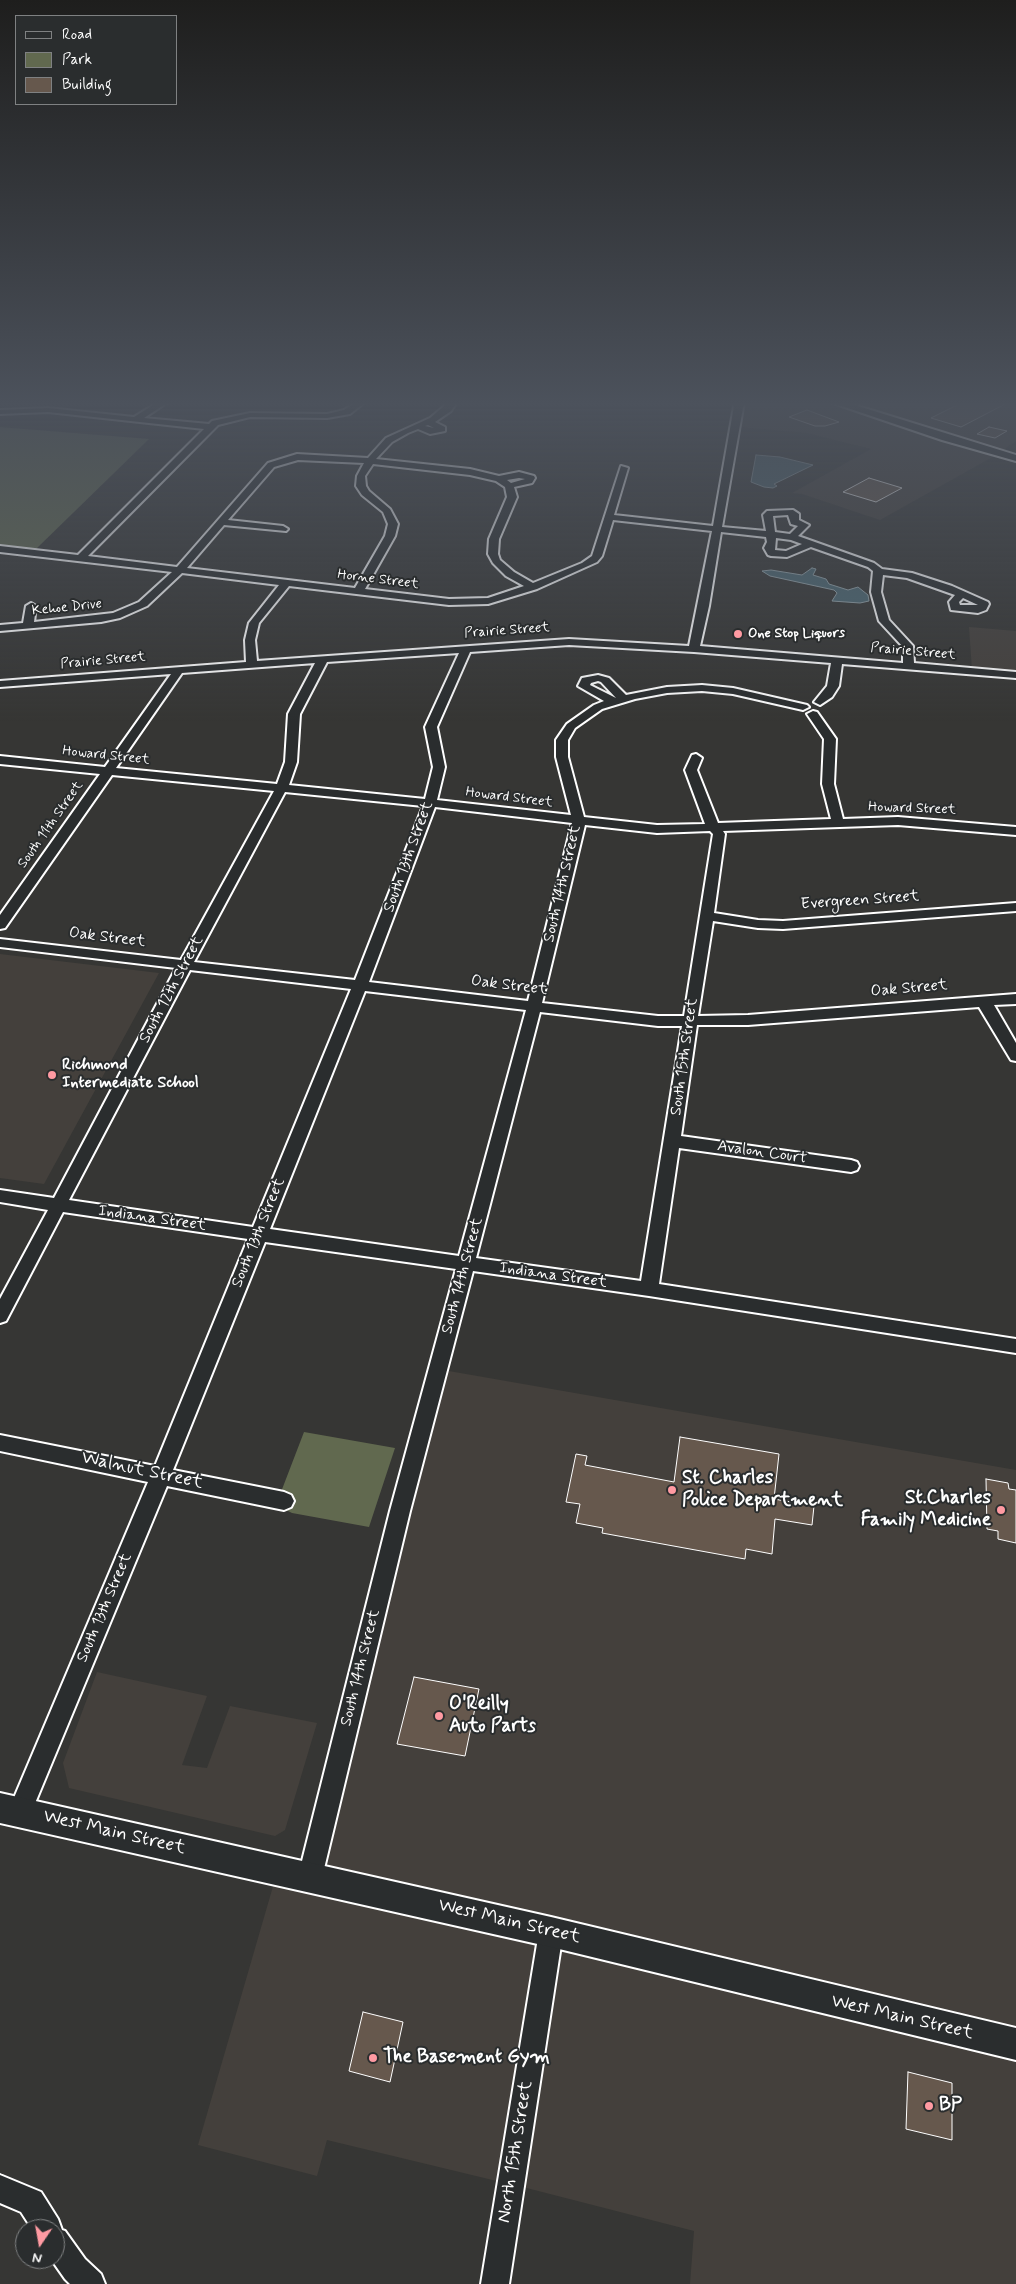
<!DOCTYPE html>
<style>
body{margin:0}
#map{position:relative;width:1016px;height:2284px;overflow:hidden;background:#363634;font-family:Mynerve,sans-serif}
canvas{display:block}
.legend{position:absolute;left:15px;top:15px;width:162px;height:90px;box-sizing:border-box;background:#2a2d2e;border:1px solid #7f8182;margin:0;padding:6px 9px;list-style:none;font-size:15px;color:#fff}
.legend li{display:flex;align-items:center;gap:10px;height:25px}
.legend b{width:25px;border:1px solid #7f8182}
.north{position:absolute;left:15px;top:2219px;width:50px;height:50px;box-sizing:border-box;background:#2a2d2e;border:1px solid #7f8182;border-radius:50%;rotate:192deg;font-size:14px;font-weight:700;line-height:20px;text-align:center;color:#fff}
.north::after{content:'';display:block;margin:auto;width:18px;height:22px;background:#ff9aa2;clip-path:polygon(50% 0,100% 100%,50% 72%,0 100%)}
</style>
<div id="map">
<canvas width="1016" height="2284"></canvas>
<ul class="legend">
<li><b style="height:6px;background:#2a2d2e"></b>Road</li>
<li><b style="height:14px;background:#61694f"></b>Park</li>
<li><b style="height:14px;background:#66584d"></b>Building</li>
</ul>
<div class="north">N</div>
</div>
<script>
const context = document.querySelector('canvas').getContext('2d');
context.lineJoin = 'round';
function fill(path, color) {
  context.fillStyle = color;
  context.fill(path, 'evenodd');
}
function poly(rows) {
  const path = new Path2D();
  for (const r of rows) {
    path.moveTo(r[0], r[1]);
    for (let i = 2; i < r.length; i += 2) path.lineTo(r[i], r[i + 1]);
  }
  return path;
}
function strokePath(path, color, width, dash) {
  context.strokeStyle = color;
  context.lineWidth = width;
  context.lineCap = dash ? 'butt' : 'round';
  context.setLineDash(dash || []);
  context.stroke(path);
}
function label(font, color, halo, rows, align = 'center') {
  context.font = font + ' Mynerve,sans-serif';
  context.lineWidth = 4;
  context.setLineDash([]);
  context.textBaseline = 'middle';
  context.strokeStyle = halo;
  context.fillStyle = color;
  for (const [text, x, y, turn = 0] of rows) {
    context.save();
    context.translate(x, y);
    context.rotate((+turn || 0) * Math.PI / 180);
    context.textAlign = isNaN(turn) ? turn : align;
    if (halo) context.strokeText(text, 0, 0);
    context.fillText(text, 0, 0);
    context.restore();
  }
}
fill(poly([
 [744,402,832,402,998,454,880,520,802,494,792,493,871,449,807,433,737,427,740,406],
 [838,402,1016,402,1016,441,1000,452],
 [969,627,1016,631,1016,673,972,670],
 [0,954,159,973,44,1184,0,1178],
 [443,1370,1016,1470,1016,2035,319,1870],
 [97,1672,207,1696,182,1765,207,1768,230,1706,317,1723,285,1830,275,1836,69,1788,63,1763],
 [276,1876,546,1937,505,2183,327,2140,317,2176,198,2145],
 [555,1939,1016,2051,1016,2284,690,2284,694,2231,515,2185]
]), '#44403c');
fill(poly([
 [0,427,149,439,36,549,0,545],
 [304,1432,395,1448,369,1527,292,1513,276,1505]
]), '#61694f');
const water = poly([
 [756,455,780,457,813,465,774,484,777,486,773,488,764,487,751,482,756,455],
 [812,568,816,569,813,575,826,579,829,584,848,590,858,587,868,595,869,601,860,603,832,601,837,593,834,590,770,576,762,571,771,570,802,575,812,568]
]);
fill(water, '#4b6670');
strokePath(water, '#93a3a9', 1);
const building = poly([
 [963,402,1009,402,961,427,931,418,963,402],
 [807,410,839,422,825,426,815,426,789,417,807,410],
 [989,427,1007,431,995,438,977,434,989,427],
 [869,478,902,488,876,502,843,492,869,478],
 [680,1437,779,1454,774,1499,814,1506,812,1525,775,1519,772,1554,746,1549,745,1559,602,1533,603,1528,576,1523,580,1504,566,1502,576,1454,587,1456,585,1465,674,1482,680,1437],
 [986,1479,1008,1483,1009,1489,1016,1490,1016,1543,998,1539,998,1531,987,1529,986,1479],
 [414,1677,479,1689,465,1756,397,1744,414,1677],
 [363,2012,403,2022,390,2082,349,2071,363,2012],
 [908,2072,952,2083,952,2140,906,2129,908,2072]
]);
fill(building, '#66584d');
strokePath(building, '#fff', 1);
const minor = poly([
 [158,402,168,402,144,418,209,424,212,421,250,413,327,414,344,410,356,402,365,402,350,414,327,418,250,417,218,425,88,556,177,567,268,463,297,454,368,458,386,438,430,418,449,402,457,402,451,411,435,422,445,427,445,431,430,434,418,429,408,433,392,442,376,459,470,469,499,476,519,472,534,476,535,478,532,483,514,487,517,497,499,539,498,554,500,560,514,572,533,583,582,563,592,556,621,466,628,468,614,515,713,526,734,406,736,402,744,402,722,527,766,531,763,515,767,511,793,510,799,514,799,520,809,525,798,536,874,563,882,569,912,573,952,586,988,602,989,604,986,610,978,613,951,610,949,602,955,595,907,578,883,575,881,592,889,620,913,646,914,663,1016,672,1016,678,842,664,839,686,832,697,820,705,814,702,827,686,831,663,694,652,569,645,470,652,437,727,445,767,437,800,571,815,556,757,556,740,567,724,594,705,604,701,578,686,582,678,598,675,609,678,626,695,667,687,702,685,733,688,807,705,809,707,803,710,733,694,702,691,667,693,635,699,602,709,575,728,568,740,568,757,584,817,657,825,705,824,685,770,692,755,696,754,702,758,697,770,718,823,831,819,822,784,824,739,807,714,813,711,817,712,836,739,834,784,843,819,898,817,1016,827,1016,835,898,825,723,831,725,834,714,913,758,920,783,921,1016,903,1016,911,783,929,758,928,713,921,698,1016,748,1015,1016,994,1016,1004,994,1005,1016,1043,1016,1061,1011,1060,979,1007,748,1025,697,1025,681,1136,851,1160,857,1162,859,1166,857,1170,851,1172,679,1148,659,1284,1016,1339,1016,1353,649,1296,473,1271,410,1511,322,1877,319,1886,310,1889,301,1886,298,1877,390,1511,456,1269,265,1242,173,1470,284,1492,291,1495,294,1501,291,1507,284,1510,167,1486,28,1820,20,1824,12,1820,8,1812,148,1482,0,1451,0,1435,155,1466,248,1239,63,1212,6,1321,0,1323,0,1299,48,1210,0,1202,0,1190,54,1198,176,968,0,947,0,939,181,960,274,791,112,775,5,928,0,929,0,915,100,774,0,764,0,756,105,767,171,674,0,687,0,681,246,662,245,640,249,623,279,585,182,573,147,606,120,618,101,622,0,631,0,625,23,623,26,606,31,603,36,606,34,622,113,613,139,602,172,572,0,552,0,546,78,555,204,429,48,412,0,414,0,410,48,408,134,417,158,402],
 [428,425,434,428,425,426,428,425],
 [298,460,364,463,357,476,356,486,362,495,383,512,388,524,385,536,355,588,187,568,224,525,286,531,288,529,283,526,228,520,274,467,298,460],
 [373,464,470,475,496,481,505,487,507,497,489,539,488,554,493,563,506,576,524,586,488,598,449,599,365,589,395,536,398,524,390,509,369,491,366,486,365,476,373,464],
 [519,478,525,479,511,483,507,480,519,478],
 [788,515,791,524,798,526,790,534,775,532,773,516,788,515],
 [613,520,712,531,689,646,569,639,257,661,255,640,259,623,289,586,449,605,488,604,537,589,597,562,602,556,613,520],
 [721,532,766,537,767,542,764,548,768,555,771,556,787,557,811,547,868,567,873,571,871,592,879,621,903,647,903,663,700,646,709,606,721,532],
 [776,538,791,540,802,544,786,551,775,550,776,538],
 [963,598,978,605,960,605,959,602,963,598],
 [459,653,425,727,433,767,425,799,289,785,297,762,300,714,327,662,459,653],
 [315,663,288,714,285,762,277,784,116,768,182,673,315,663],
 [598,681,601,682,616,698,590,685,591,683,598,681],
 [285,792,423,806,355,980,194,962,285,792],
 [435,807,572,823,528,1001,369,982,435,807],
 [585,825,657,833,710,831,713,834,684,1016,658,1016,542,1003,585,825],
 [190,970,351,989,253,1227,69,1200,190,970],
 [365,991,526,1010,459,1256,270,1229,365,991],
 [540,1012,658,1026,682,1026,641,1281,476,1258,540,1012],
 [551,1920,560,1923,563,1932,509,2284,481,2284,539,1932,542,1923,551,1920],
 [0,2175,41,2192,58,2219,62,2230,65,2231,85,2259,101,2274,105,2284,70,2284,65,2279,51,2259,55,2259,55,2229,32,2229,21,2212,0,2203,0,2175]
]);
const major = poly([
 [830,402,845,402,1016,455,1016,461,942,440,830,402],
 [0,1793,551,1917,1016,2028,1016,2060,551,1947,0,1823,0,1793]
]);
strokePath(minor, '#fff', 4);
strokePath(major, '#fff', 4);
fill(minor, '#2a2d2e');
fill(major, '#2a2d2e');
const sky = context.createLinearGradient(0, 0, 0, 722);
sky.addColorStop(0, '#1e1e1d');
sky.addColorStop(0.56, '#4c525c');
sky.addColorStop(1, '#4c525c00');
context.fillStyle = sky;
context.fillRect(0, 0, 1016, 722);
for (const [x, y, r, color] of [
 [738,634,5,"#ff9aa2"],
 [52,1075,5,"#ff9aa2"],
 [672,1490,5,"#ff9aa2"],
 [1001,1510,5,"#ff9aa2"],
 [439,1716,5,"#ff9aa2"],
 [373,2058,5,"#ff9aa2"],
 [929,2106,5,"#ff9aa2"]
]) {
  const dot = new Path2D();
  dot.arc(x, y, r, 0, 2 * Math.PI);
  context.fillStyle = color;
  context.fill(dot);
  strokePath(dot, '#2a2d2e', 2);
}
label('14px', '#fff', '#2a2d2e', [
 ["Horne Street",378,580,7],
 ["Kehoe Drive",67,608,-6],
 ["Prairie Street",507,631,-4],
 ["Prairie Street",913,652,5],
 ["Prairie Street",103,661,-5],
 ["Howard Street",106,756,6],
 ["Howard Street",509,798,7],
 ["Howard Street",912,809,2],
 ["South 11th Street",51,825,-55]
]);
label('bold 14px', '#fff', '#2a2d2e', [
 ["One Stop Liquors",748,634]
], 'left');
label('16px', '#fff', '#2a2d2e', [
 ["South 13th Street",409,857,-70],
 ["South 14th Street",563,884,-77],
 ["Evergreen Street",860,901,-4],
 ["Oak Street",107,938,7],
 ["Oak Street",509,986,7],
 ["Oak Street",909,989,-5],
 ["South 12th Street",172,990,-62],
 ["South 15th Street",685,1057,-82],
 ["Avalon Court",762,1153,8],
 ["Indiana Street",152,1219,8],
 ["South 13th Street",259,1233,-68],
 ["South 14th Street",463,1276,-75],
 ["Indiana Street",553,1276,8],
 ["South 13th Street",105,1608,-67],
 ["South 14th Street",361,1668,-76]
]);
label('bold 16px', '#fff', '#2a2d2e', [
 ["Richmond",62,1066],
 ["Intermediate School",62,1084]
], 'left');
label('19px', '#fff', '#2a2d2e', [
 ["Walnut Street",142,1471,12],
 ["West Main Street",114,1833,13],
 ["West Main Street",509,1922,13],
 ["West Main Street",902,2018,13],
 ["North 15th Street",516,2152,-81]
]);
label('bold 19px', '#fff', '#2a2d2e', [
 ["St. Charles",682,1479],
 ["Police Department",682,1501],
 ["St.Charles",991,1499,"right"],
 ["Family Medicine",991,1521,"right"],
 ["O'Reilly",449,1705],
 ["Auto Parts",449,1727],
 ["The Basement Gym",383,2058],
 ["BP",939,2106]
], 'left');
</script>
